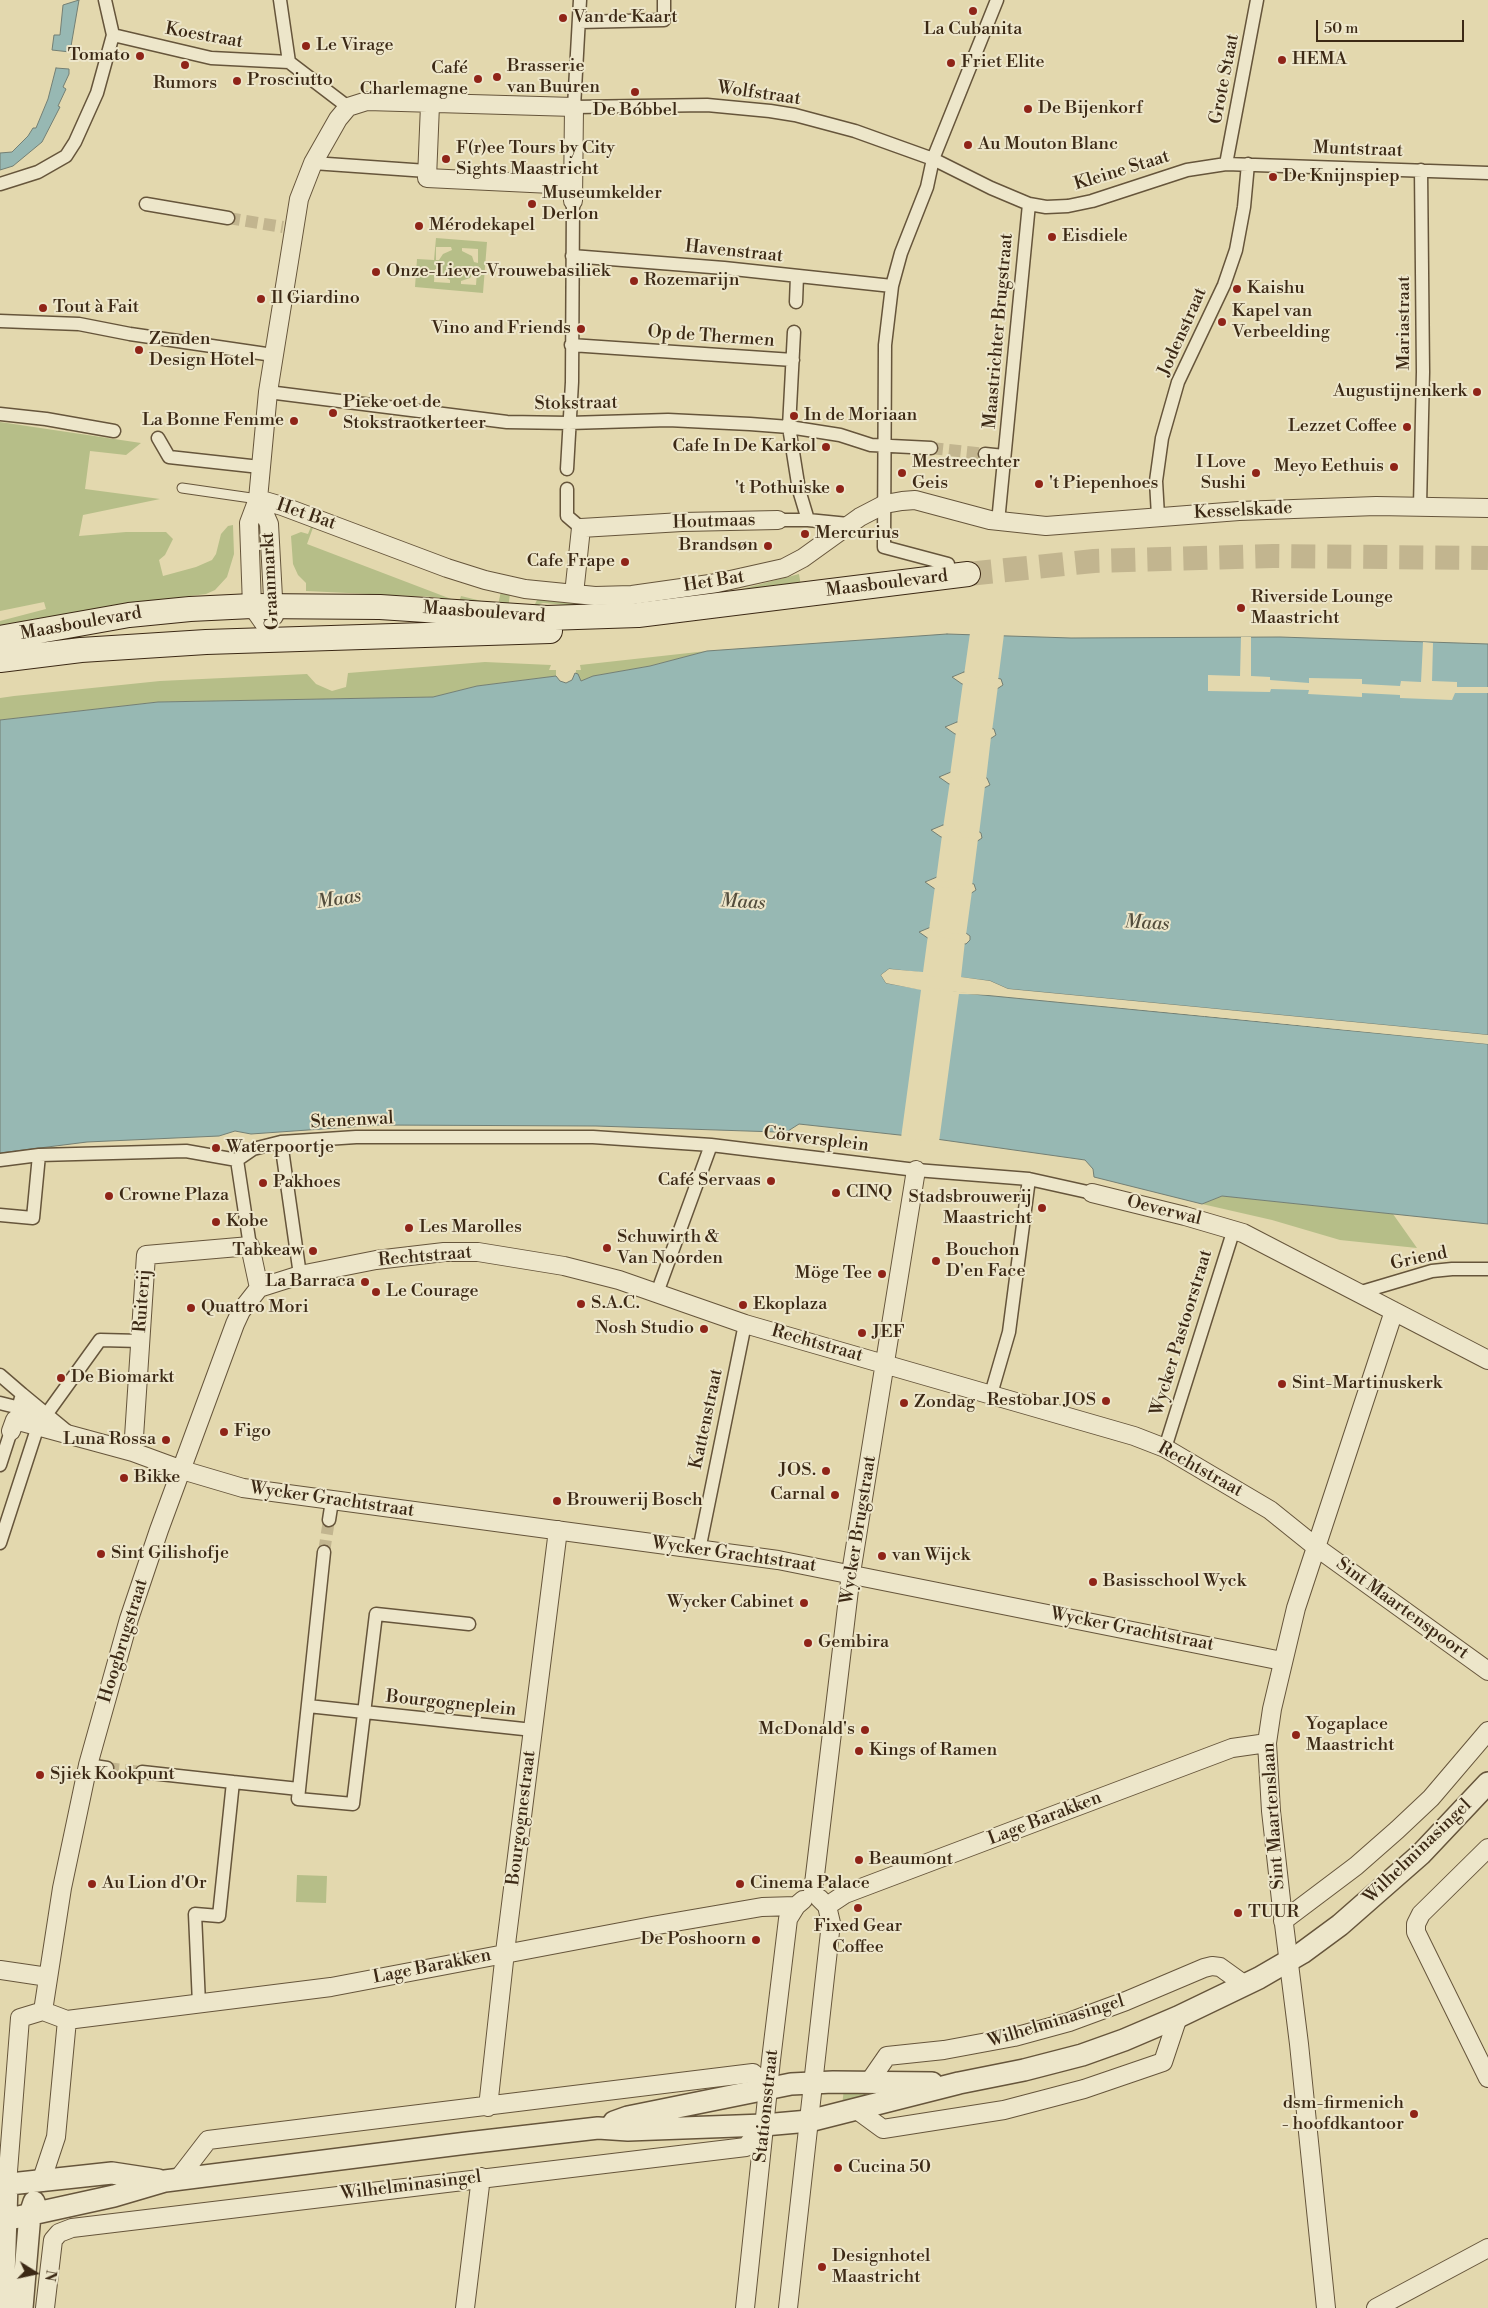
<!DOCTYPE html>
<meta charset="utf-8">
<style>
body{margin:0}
#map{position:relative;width:1488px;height:2308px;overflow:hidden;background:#e3d8ae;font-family:"Libre Bodoni",serif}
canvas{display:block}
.north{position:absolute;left:10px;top:2248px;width:50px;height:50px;-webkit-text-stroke:4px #ede6ca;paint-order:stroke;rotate:100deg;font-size:14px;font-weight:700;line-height:20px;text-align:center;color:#3c2915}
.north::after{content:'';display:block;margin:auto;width:18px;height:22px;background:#3c2915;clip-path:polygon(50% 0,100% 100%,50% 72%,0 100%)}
.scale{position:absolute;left:1316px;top:20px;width:148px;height:22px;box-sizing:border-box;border:2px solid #3c2915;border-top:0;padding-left:6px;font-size:15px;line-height:18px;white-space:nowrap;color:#3c2915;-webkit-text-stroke:4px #ede6ca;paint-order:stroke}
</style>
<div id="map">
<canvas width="1488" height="2308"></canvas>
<div class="north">N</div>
<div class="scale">50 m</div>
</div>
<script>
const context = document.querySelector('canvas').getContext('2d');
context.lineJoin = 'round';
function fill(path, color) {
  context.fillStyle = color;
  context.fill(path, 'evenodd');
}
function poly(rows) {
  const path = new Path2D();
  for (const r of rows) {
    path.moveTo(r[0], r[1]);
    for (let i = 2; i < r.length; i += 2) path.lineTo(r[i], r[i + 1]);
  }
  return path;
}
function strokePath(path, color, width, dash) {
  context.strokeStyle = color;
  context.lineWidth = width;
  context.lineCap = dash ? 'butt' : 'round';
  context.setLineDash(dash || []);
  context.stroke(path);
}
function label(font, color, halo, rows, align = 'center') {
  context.font = font + ' "Libre Bodoni",serif';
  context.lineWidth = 4;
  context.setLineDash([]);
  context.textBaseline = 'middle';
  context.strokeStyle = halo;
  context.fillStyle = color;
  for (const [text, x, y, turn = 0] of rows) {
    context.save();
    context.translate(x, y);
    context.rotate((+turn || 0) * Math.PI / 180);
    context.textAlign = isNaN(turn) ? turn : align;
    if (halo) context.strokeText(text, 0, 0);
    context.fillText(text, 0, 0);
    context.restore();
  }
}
fill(poly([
 [436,238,487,242,483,293,415,287,417,259,434,260],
 [436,247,451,247,452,250,443,254,439,260,436,260],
 [462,248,478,249,478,263,474,262,472,256,462,251],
 [435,269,438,269,442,275,450,280,450,283,434,282],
 [474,272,477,272,476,285,461,284,461,281,470,278],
 [0,422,141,443,126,455,90,451,85,489,160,499,83,515,79,536,126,532,166,532,173,539,165,555,159,560,163,576,196,567,212,560,216,554,221,534,228,526,233,525,234,554,227,577,215,590,206,594,120,605,0,629,0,621,46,609,44,602,0,611],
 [312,524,314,525,307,544,459,602,461,596,498,605,501,591,510,593,508,610,433,597,306,591,306,583,298,575,293,564,291,536,301,532,308,534],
 [799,574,801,586,641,605,578,606,543,603,534,606,538,598,649,600,734,591],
 [707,651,650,666,593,676,581,681,576,673,576,670,581,670,580,665],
 [485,662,551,665,549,670,556,670,556,676,477,686,433,697,158,702,0,720,0,698,14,696,160,681,307,674,316,684,332,691,346,687,348,673],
 [1222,1196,1393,1214,1417,1248,1340,1240,1272,1220,1202,1204],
 [297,1875,327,1876,326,1903,296,1902],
 [896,2087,842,2105,844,2089]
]), '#b6be88');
const water = poly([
 [79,0,70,52,52,50,54,35,60,35,63,5,79,0],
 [56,68,69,69,69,74,63,87,66,89,58,106,60,107,42,142,13,166,0,170,0,153,12,152,28,136,33,128,36,128,48,99,56,68],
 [947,634,1071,638,1280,637,1488,644,1488,1035,1008,989,990,981,889,969,881,975,886,983,921,989,1488,1044,1488,1224,1222,1196,1202,1204,1094,1177,1093,1169,1085,1160,936,1139,799,1124,788,1131,777,1132,596,1126,379,1125,251,1134,235,1131,219,1136,87,1142,0,1153,0,720,158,702,433,697,477,686,556,676,560,681,566,683,572,680,575,673,578,674,581,681,593,676,650,666,707,651,947,634],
 [964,672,1001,679,1003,685,997,689,962,684,952,677,964,672],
 [957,722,994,729,996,735,990,739,955,734,945,727,957,722],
 [951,772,987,778,990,785,984,788,949,784,939,777,951,772],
 [943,825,978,831,981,833,982,838,976,842,941,837,931,830,943,825],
 [937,877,974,884,976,890,970,894,935,889,925,882,937,877],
 [931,927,966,933,970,936,970,940,966,944,929,939,919,932,931,927]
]);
fill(water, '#97b8b3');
strokePath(water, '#737f74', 1);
fill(poly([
 [970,633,1004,634,998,681,964,675],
 [1241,637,1251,637,1251,676,1270,677,1270,680,1309,683,1309,678,1362,679,1362,684,1400,686,1401,681,1421,682,1423,642,1433,643,1432,681,1457,682,1457,687,1488,687,1488,699,1488,693,1455,693,1452,700,1400,698,1400,695,1362,693,1362,697,1308,694,1309,690,1271,689,1270,692,1208,691,1208,675,1240,676],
 [963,682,998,686,992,731,957,725],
 [956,732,991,737,986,780,950,775],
 [950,781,985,786,979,834,943,828],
 [942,835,978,839,972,886,936,880],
 [935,886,972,891,966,935,929,930],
 [928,935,965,941,961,977,990,981,1008,989,1488,1035,1488,1038,1008,992,989,984,896,971,890,971,884,976,888,981,959,992,996,993,1488,1041,1488,1044,996,995,959,994,939,1142,901,1138,921,990,886,983,881,975,889,969,923,972]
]), '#e3d8ae');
strokePath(poly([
 [228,218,283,227],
 [931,448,985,454],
 [324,1552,329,1520],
 [107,1768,142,1772]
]), '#c2b58f', 12, [12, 6]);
strokePath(poly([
 [968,574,1094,561,1273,556,1488,558]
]), '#c2b58f', 24, [24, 12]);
const service = poly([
 [182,488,258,499]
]);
const pedestrian = poly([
 [105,0,113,35],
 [280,0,289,62,348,107],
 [580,0,574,107,707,105,770,111,795,115,855,131,933,159,991,188,1029,204,1046,207,1068,206,1092,201,1187,170,1226,164,1488,173],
 [579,22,664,20,664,0],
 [113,35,211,58,289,62],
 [313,163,427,171],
 [1226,164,1257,0],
 [0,184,38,172,66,156,75,142,97,93,113,35],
 [146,204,228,218],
 [572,256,724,268,892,286],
 [796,302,797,276],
 [0,321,79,324,130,334,273,355],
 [794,332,789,427,799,490,808,520],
 [571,345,793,360],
 [268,392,507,422,569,423,668,420,750,424,789,427,840,435,871,445,931,448],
 [0,414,46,419,114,431],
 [158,438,169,457,260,467],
 [985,454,1004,456],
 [567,469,572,382,573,201],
 [567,489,567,516,581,528],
 [1420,506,1423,372,1421,170],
 [1158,516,1156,481,1162,438,1178,382,1224,285,1236,250,1244,207,1248,164],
 [778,520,808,520,848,524],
 [998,522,1029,204],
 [948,564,884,547,885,345,892,286,901,253,927,187,933,159,997,0],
 [281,1142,300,1275],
 [0,1160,39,1155,186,1151,237,1160,253,1149,281,1142,356,1137,593,1137,711,1145,916,1170,1029,1179,1092,1193],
 [237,1160,250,1246],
 [0,1215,33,1218,39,1155],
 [657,1293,711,1145],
 [1358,1293,1432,1271,1452,1269,1488,1269],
 [0,1375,22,1394,15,1420],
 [22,1394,68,1432],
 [991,1394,1009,1332,1029,1179],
 [0,1403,44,1414],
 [1165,1448,1234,1229],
 [0,1465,11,1431],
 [329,1520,332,1501],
 [0,1543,38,1426,100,1340,141,1341],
 [699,1550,745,1324],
 [324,1552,298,1799,353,1804,376,1614,469,1624],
 [308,1706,533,1730],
 [88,1765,107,1768],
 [142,1772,233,1782],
 [199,2004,195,1914,219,1916,233,1782,299,1789]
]);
const minor = poly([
 [430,105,427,178,572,185],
 [258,499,282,506,447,568,485,580,525,589,595,596,632,595,717,583,784,568,803,558,860,517,885,504,902,501,915,500,990,520,1046,526,1239,511,1376,506,1488,508],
 [258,499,269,524,274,616],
 [574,594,581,528,682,522,778,520],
 [275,639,252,606,249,523,258,499,268,392,299,199,313,163,338,119,348,107,367,101,574,107,573,201],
 [1092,1193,1185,1216,1243,1233,1488,1360],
 [11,1431,15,1420,133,1452,182,1470,243,1488,778,1560,1282,1661],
 [133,1452,146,1255,250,1246,259,1288],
 [1488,1848,1421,1914,1416,1924,1416,1932,1488,2078],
 [813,1892,851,1573,916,1170],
 [827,1906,845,1894,1232,1748,1267,1743],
 [1283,1921,1356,1866,1397,1830,1431,1798,1488,1731],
 [0,1970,48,1977],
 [43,2011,62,1888,88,1765,129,1619,159,1530,235,1324,241,1311,259,1288,300,1275,376,1260,444,1252,478,1252,564,1266,619,1280,745,1324,1134,1436,1165,1448,1270,1510,1316,1547,1488,1671],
 [43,2011,67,2020,331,1987,652,1926,762,1907,796,1906],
 [869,2082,887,2056,944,2050,1014,2037,1069,2022,1126,2001,1204,1968,1212,1966,1220,1967,1245,1985],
 [488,2107,505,1952,558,1530],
 [857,2110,883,2129,1004,2110,1084,2089,1163,2062,1178,2017],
 [178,2179,208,2140,753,2073,768,2089],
 [41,2182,56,2137,67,2020],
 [7,2184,20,2018,43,2011],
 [45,2308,53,2240,59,2233,72,2228,746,2147,764,2125],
 [465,2308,481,2177],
 [745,2308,771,2060,788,1919,796,1906,803,1900],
 [788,2308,831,1923,827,1906,819,1898],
 [1326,2308,1299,2044,1281,1900,1271,1811,1267,1743,1272,1709,1296,1608,1394,1311],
 [1376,2308,1488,2248]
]);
const tertiary = poly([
 [614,2122,628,2117,791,2084,833,2082,932,2083],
 [0,2185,112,2173,158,2180],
 [0,2221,114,2196,165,2181,467,2143,598,2128,628,2130,764,2125,809,2121,959,2083,1024,2070,1082,2055,1124,2040,1178,2017,1259,1978,1302,1953,1340,1925,1421,1854,1488,1783],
 [3,2308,7,2184],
 [22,2308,30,2214,34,2202]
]);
const secondary = poly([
 [0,638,129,615,190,609,252,606,380,607,547,618,638,615,968,574],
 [0,660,81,650,206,642,550,631]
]);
strokePath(service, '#66553b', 11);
strokePath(pedestrian, '#66553b', 15);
strokePath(minor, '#66553b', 20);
strokePath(tertiary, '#66553b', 24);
strokePath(secondary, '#3c2915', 26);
strokePath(service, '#ede6ca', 9);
strokePath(pedestrian, '#ede6ca', 12);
strokePath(minor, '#ede6ca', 18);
strokePath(tertiary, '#ede6ca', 21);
strokePath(secondary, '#ede6ca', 24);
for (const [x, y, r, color] of [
 [973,11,5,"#8f2418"],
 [563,18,5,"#8f2418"],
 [306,46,5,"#8f2418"],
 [140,56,5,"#8f2418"],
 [1282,60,5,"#8f2418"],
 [951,63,5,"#8f2418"],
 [185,65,5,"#8f2418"],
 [497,77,5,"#8f2418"],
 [478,79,5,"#8f2418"],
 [237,81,5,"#8f2418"],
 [635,92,5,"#8f2418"],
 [1028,109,5,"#8f2418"],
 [968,145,5,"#8f2418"],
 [446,159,5,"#8f2418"],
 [1273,177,5,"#8f2418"],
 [532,204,5,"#8f2418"],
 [419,226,5,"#8f2418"],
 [1052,237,5,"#8f2418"],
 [376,272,5,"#8f2418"],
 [634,281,5,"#8f2418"],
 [1237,289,5,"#8f2418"],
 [261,299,5,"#8f2418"],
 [43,308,5,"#8f2418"],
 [1222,322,5,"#8f2418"],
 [581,329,5,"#8f2418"],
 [139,350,5,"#8f2418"],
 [1477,392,5,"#8f2418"],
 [333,413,5,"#8f2418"],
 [794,416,5,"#8f2418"],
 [294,421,5,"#8f2418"],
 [1407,427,5,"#8f2418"],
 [826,447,5,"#8f2418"],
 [1394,467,5,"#8f2418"],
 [902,473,5,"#8f2418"],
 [1256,473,5,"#8f2418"],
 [1039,484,5,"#8f2418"],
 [840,489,5,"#8f2418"],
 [805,534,5,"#8f2418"],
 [768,546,5,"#8f2418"],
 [625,562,5,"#8f2418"],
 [1241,608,5,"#8f2418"],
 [216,1148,5,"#8f2418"],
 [771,1181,5,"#8f2418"],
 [263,1183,5,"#8f2418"],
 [836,1193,5,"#8f2418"],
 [109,1196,5,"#8f2418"],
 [1042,1208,5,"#8f2418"],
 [216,1222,5,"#8f2418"],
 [409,1228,5,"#8f2418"],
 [607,1248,5,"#8f2418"],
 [313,1251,5,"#8f2418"],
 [936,1261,5,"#8f2418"],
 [882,1274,5,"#8f2418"],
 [365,1282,5,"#8f2418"],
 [376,1292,5,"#8f2418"],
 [581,1304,5,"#8f2418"],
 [743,1305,5,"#8f2418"],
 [191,1308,5,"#8f2418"],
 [704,1329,5,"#8f2418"],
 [862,1333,5,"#8f2418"],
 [61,1378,5,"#8f2418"],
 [1282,1384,5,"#8f2418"],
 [1106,1401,5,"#8f2418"],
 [904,1403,5,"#8f2418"],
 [224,1432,5,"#8f2418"],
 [166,1440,5,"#8f2418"],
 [826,1471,5,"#8f2418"],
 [124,1478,5,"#8f2418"],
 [835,1495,5,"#8f2418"],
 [557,1501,5,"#8f2418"],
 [101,1554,5,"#8f2418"],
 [882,1556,5,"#8f2418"],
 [1093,1582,5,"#8f2418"],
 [804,1603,5,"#8f2418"],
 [808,1643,5,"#8f2418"],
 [865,1730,5,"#8f2418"],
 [1296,1735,5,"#8f2418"],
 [859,1751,5,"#8f2418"],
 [40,1775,5,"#8f2418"],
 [859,1860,5,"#8f2418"],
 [92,1884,5,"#8f2418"],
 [740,1884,5,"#8f2418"],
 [858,1908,5,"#8f2418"],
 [1238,1913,5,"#8f2418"],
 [756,1940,5,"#8f2418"],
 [1414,2114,5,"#8f2418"],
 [838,2168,5,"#8f2418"],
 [822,2267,5,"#8f2418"]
]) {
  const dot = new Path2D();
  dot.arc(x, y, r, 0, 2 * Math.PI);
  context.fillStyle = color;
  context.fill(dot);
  strokePath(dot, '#ede6ca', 2);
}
label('18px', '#3c2915', '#ede6ca', [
 ["Van de Kaart",573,18],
 ["La Cubanita",973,30,"center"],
 ["Le Virage",316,46],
 ["Tomato",130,56,"right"],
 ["HEMA",1292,60],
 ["Friet Elite",961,63],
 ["Brasserie",507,67],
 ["van Buuren",507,88],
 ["Café",468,69,"right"],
 ["Charlemagne",468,90,"right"],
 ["Prosciutto",247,81],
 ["Rumors",185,84,"center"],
 ["De Bijenkorf",1038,109],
 ["De Bóbbel",635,111,"center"],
 ["Au Mouton Blanc",978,145],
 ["F(r)ee Tours by City",456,149],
 ["Sights Maastricht",456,170],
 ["De Knijnspiep",1283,177],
 ["Museumkelder",542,194],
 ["Derlon",542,215],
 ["Mérodekapel",429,226],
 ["Eisdiele",1062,237],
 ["Onze-Lieve-Vrouwebasiliek",386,272],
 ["Rozemarijn",644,281],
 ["Kaishu",1247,289],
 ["Il Giardino",271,299],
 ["Tout à Fait",53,308],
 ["Kapel van",1232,312],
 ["Verbeelding",1232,333],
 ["Vino and Friends",571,329,"right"],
 ["Zenden",149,340],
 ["Design Hotel",149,361],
 ["Augustijnenkerk",1467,392,"right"],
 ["Pieke oet de",343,403],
 ["Stokstraotkerteer",343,424],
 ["In de Moriaan",804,416],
 ["La Bonne Femme",284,421,"right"],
 ["Lezzet Coffee",1397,427,"right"],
 ["Cafe In De Karkol",816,447,"right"],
 ["Mestreechter",912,463],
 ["Geis",912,484],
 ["I Love",1246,463,"right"],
 ["Sushi",1246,484,"right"],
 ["Meyo Eethuis",1384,467,"right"],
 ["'t Piepenhoes",1049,484],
 ["'t Pothuiske",830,489,"right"],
 ["Mercurius",815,534],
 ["Brandsøn",758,546,"right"],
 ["Cafe Frape",615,562,"right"],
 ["Riverside Lounge",1251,598],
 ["Maastricht",1251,619],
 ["Waterpoortje",226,1148],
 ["Café Servaas",761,1181,"right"],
 ["Pakhoes",273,1183],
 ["CINQ",846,1193],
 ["Crowne Plaza",119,1196],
 ["Stadsbrouwerij",1032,1198,"right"],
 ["Maastricht",1032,1219,"right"],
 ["Kobe",226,1222],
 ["Les Marolles",419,1228],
 ["Schuwirth &",617,1238],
 ["Van Noorden",617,1259],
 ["Tabkeaw",303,1251,"right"],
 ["Bouchon",946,1251],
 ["D'en Face",946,1272],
 ["Möge Tee",872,1274,"right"],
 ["La Barraca",355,1282,"right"],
 ["Le Courage",386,1292],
 ["S.A.C.",591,1304],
 ["Ekoplaza",753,1305],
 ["Quattro Mori",201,1308],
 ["Nosh Studio",694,1329,"right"],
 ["JEF",872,1333],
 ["De Biomarkt",71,1378],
 ["Sint-Martinuskerk",1292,1384],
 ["Restobar JOS",1096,1401,"right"],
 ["Zondag",914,1403],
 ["Figo",234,1432],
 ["Luna Rossa",156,1440,"right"],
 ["JOS.",816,1471,"right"],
 ["Bikke",134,1478],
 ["Carnal",825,1495,"right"],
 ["Brouwerij Bosch",567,1501],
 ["Sint Gilishofje",111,1554],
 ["van Wijck",892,1556],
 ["Basisschool Wyck",1103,1582],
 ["Wycker Cabinet",794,1603,"right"],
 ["Gembira",818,1643],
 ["Yogaplace",1306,1725],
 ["Maastricht",1306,1746],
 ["McDonald's",855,1730,"right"],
 ["Kings of Ramen",869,1751],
 ["Sjiek Kookpunt",50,1775],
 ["Beaumont",869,1860],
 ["Au Lion d'Or",102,1884],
 ["Cinema Palace",750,1884],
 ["TUUR",1248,1913],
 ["Fixed Gear",858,1927,"center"],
 ["Coffee",858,1948,"center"],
 ["De Poshoorn",746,1940,"right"],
 ["dsm-firmenich",1404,2104,"right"],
 ["- hoofdkantoor",1404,2125,"right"],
 ["Cucina 50",848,2168],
 ["Designhotel",832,2257],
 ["Maastricht",832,2278]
], 'left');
label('18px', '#3c2915', '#ede6ca', [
 ["Koestraat",204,36,10],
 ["Grote Staat",1225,79,-79],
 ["Wolfstraat",759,94,8],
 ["Muntstraat",1358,150,2],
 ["Kleine Staat",1122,171,-17],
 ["Havenstraat",734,252,6],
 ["Mariastraat",1405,323,-90],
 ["Maastrichter Brugstraat",999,331,-85],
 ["Jodenstraat",1183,332,-66],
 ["Op de Thermen",711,337,4],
 ["Stokstraat",576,404,-1],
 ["Kesselskade",1243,511,-3],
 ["Het Bat",306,515,19],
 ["Houtmaas",714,522,-2],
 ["Graanmarkt",271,581,-93],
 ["Het Bat",714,582,-9],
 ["Maasboulevard",887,584,-7],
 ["Maasboulevard",484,613,4],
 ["Maasboulevard",81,624,-10],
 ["Stenenwal",352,1121,-3],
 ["Cörversplein",816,1140,7],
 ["Oeverwal",1164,1211,14],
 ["Rechtstraat",425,1257,-5],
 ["Griend",1419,1259,-12],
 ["Ruiterij",143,1301,-86],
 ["Wycker Pastoorstraat",1182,1333,-73],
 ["Rechtstraat",817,1344,16],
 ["Kattenstraat",707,1419,-78],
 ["Rechtstraat",1200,1470,29],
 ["Wycker Grachtstraat",332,1500,8],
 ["Wycker Brugstraat",859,1530,-81],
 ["Wycker Grachtstraat",734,1555,8],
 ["Sint Maartenspoort",1402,1609,36],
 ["Wycker Grachtstraat",1132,1630,11],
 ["Hoogbrugstraat",124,1641,-73],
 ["Bourgogneplein",451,1704,6],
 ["Sint Maartenslaan",1274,1816,-94],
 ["Bourgognestraat",522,1818,-83],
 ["Lage Barakken",1045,1819,-21],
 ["Wilhelminasingel",1418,1852,-44],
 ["Lage Barakken",432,1967,-11],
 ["Wilhelminasingel",1056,2022,-17],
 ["Stationsstraat",767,2106,-84],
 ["Wilhelminasingel",411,2186,-7]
]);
label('italic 19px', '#534d3c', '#ede6ca', [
 ["Maas",339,900,-9],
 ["Maas",743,903,3],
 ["Maas",1147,924,3]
]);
</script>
